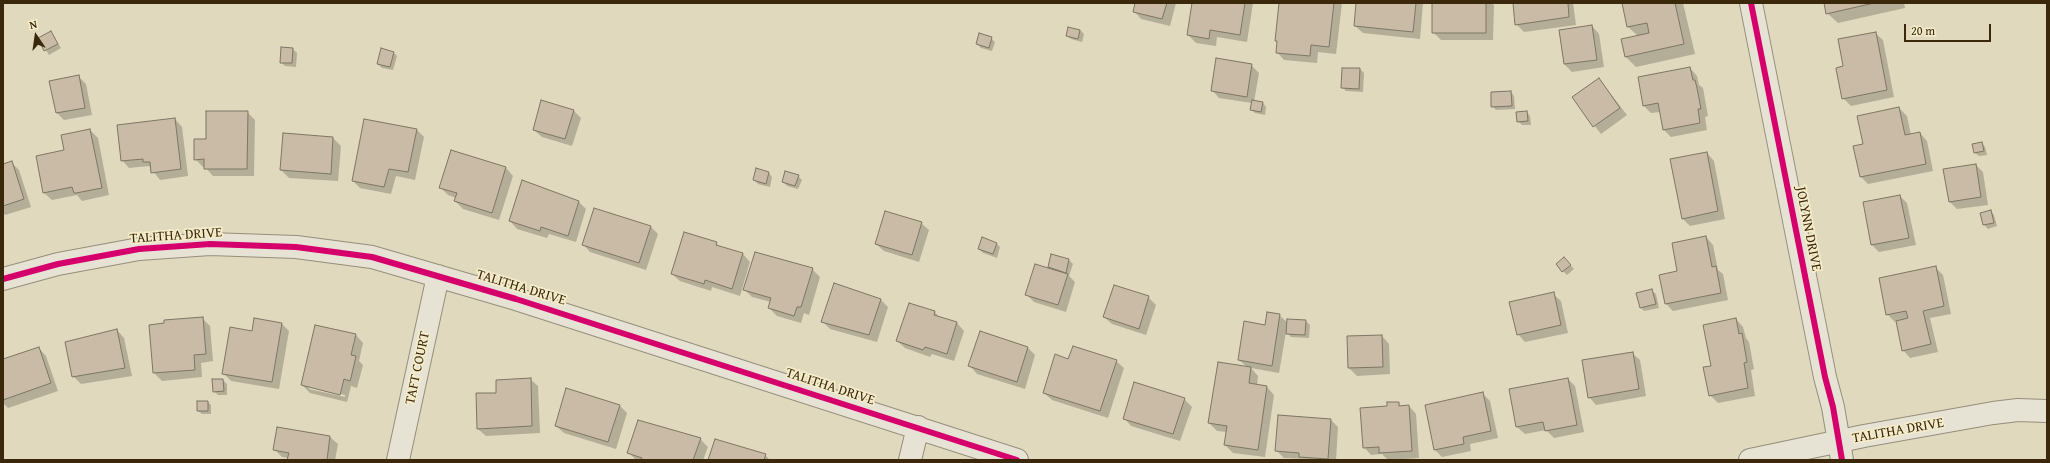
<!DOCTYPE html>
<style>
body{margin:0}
#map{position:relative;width:2050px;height:463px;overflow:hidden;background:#e1d9bd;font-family:"Gentium Book Plus",serif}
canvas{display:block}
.frame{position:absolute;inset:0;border:4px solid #3b280b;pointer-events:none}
.north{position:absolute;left:16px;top:16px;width:40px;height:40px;-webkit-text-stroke:3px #f5ecca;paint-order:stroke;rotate:347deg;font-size:11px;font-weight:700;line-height:16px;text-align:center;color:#3b280b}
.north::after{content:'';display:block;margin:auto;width:14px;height:18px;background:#3b280b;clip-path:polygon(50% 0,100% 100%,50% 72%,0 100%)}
.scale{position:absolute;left:1904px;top:24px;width:87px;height:18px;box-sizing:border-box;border:2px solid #3b280b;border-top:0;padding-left:5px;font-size:12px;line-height:14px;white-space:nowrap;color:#3b280b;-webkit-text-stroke:3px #f5ecca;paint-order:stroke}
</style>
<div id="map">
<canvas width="2050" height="463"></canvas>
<div class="frame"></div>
<div class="north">N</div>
<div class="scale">20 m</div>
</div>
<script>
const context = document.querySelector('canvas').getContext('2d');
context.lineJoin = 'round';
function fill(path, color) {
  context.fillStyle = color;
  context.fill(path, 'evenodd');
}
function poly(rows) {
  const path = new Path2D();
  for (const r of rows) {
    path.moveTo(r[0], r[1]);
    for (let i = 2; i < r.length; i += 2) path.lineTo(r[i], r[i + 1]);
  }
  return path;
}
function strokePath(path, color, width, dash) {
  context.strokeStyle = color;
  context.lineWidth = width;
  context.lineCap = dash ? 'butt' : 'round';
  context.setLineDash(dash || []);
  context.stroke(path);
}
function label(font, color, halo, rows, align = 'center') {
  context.font = font + ' "Gentium Book Plus",serif';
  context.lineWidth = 3.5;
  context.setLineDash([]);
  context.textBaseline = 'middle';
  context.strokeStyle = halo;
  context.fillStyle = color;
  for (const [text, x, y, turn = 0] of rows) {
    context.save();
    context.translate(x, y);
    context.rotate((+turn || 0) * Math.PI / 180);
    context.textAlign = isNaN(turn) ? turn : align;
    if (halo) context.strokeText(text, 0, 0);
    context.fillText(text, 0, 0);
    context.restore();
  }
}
fill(poly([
 [1136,3,1176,3,1170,26,1141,19,1134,11],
 [1193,3,1253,3,1247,42,1217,37,1216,46,1196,43,1188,35],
 [1280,3,1342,3,1336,54,1318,52,1317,63,1284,60,1277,52,1278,42,1276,40],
 [1357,3,1423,3,1420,39,1363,33,1355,26],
 [1433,3,1491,3,1494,5,1493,40,1441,40,1433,32],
 [1514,3,1573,3,1576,25,1524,32,1516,24],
 [1623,3,1683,3,1695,54,1636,67,1626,57,1638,36,1628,27],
 [1825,3,1904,3,1905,8,1838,23,1827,13],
 [1592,26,1599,34,1604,67,1572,72,1564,64,1560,31],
 [1069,28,1080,30,1084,34,1082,42,1071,39,1067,36],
 [51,32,61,48,49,55,39,39],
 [1875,33,1883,40,1894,97,1851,106,1843,98,1844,67],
 [991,38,995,42,992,51,981,48,977,44],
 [282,48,293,49,297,53,296,67,285,66,281,62],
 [393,52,397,56,393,70,382,68,378,64],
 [1251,65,1259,73,1254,102,1263,103,1266,107,1265,115,1255,113,1251,109,1252,103,1219,98,1212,90],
 [1690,68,1697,76,1699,85,1703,88,1708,116,1705,117,1707,130,1671,137,1664,130,1660,112,1651,113,1644,106],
 [1360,69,1364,73,1363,92,1346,91,1342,87],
 [78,76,86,84,92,115,64,120,57,113],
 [1599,79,1627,115,1601,134,1573,98],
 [1511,92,1514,96,1515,109,1496,110,1492,106],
 [1899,108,1907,116,1911,135,1920,133,1927,141,1933,171,1868,184,1861,177,1854,147,1864,145],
 [573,110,581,118,572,146,542,137,534,130],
 [247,112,255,120,254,176,213,176,205,167,203,167,195,159,207,140],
 [1527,112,1530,116,1531,125,1522,125,1518,121],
 [175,119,182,127,188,176,160,180,149,166,129,168,122,160],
 [416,129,424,137,415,180,396,176,391,194,360,188,353,181],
 [90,130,98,138,109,195,82,201,77,195,52,200,44,193,65,151],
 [284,134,333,138,341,146,338,181,289,178,281,170],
 [1982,143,1985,147,1987,155,1979,156,1975,153],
 [1707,153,1714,161,1725,219,1690,226,1683,219],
 [12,163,19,170,31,207,5,215,3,212,3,165],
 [1976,165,1983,172,1988,205,1957,209,1950,202],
 [506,168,513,176,499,220,463,209,455,201,456,198,448,195,440,187],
 [769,173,772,177,770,187,758,184,754,180],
 [798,176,802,180,798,189,787,186,783,182],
 [522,182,579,202,586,209,576,242,549,234,547,238,517,229,510,221],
 [1900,196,1907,203,1916,245,1879,252,1872,245],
 [1991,211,1994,215,1997,226,1988,229,1984,225],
 [921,223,929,230,919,262,884,251,876,244],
 [651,227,658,234,646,270,590,252,583,244],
 [1706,237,1713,245,1718,270,1723,274,1728,300,1673,311,1666,304,1679,272],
 [716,243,720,247,743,254,750,262,740,296,712,287,711,291,680,281,672,274],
 [996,243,1000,247,997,258,983,253,979,249],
 [1052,255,1069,260,1073,264,1069,276,1075,282,1066,312,1034,302,1027,295,1052,270,1049,267],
 [1568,262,1574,269,1567,275,1563,271],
 [1935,267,1943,275,1951,314,1930,318,1938,352,1910,358,1903,350,1897,321,1895,322,1887,314],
 [812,269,820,277,809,315,804,313,801,323,777,316,769,308,771,302,752,297,745,290],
 [1652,291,1656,294,1659,308,1644,311,1641,308],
 [1553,294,1561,301,1568,333,1525,342,1518,334],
 [1148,297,1156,305,1146,335,1112,324,1104,317],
 [881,300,888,307,877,342,830,329,822,321],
 [910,304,935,312,940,318,957,323,964,331,954,361,932,354,930,357,905,348,897,341],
 [1279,315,1288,323,1306,321,1310,325,1309,338,1291,337,1286,332,1279,373,1251,368,1258,376,1257,386,1267,387,1274,395,1265,457,1233,453,1225,445,1227,432,1217,431,1209,423,1218,363,1247,367,1239,360,1265,326],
 [202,318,210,326,213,361,201,363,202,377,162,381,154,373,150,325],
 [1736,319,1743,327,1746,338,1749,342,1754,369,1751,370,1755,396,1718,403,1710,395,1712,367],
 [282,324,289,331,279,389,231,381,223,373],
 [117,330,124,338,132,376,81,384,73,376],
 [980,333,1028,348,1035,355,1025,389,977,374,970,366],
 [356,335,363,343,359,361,363,365,357,388,351,386,347,402,310,393,302,385],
 [309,386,345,395,345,397,309,389],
 [1382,336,1389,344,1390,374,1357,376,1349,368,1348,337],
 [39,348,46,356,58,391,8,408,3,403,3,360],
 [1632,353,1640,360,1646,396,1596,405,1589,397],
 [1116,361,1124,368,1108,418,1052,400,1044,393],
 [530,379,538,386,540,433,486,436,478,429,497,394],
 [1568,379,1575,386,1584,432,1554,438,1546,430,1525,434,1517,427],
 [223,380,227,384,227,395,218,395,214,391],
 [1483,394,1490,401,1498,438,1470,444,1471,451,1442,457,1435,450],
 [1184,399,1192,407,1180,441,1131,426,1124,418],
 [208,402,211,405,211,414,202,414,198,411],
 [1398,403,1402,407,1409,406,1416,414,1419,458,1388,460,1382,454,1371,455,1364,447,1388,407],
 [619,405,627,413,616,449,564,433,556,426],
 [1331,420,1338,427,1336,460,1284,458,1277,451],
 [278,428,330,437,338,444,335,460,288,460,289,458,282,457,275,450],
 [700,439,708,447,703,460,636,460,628,452],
 [765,455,770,460,709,460]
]), '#0003');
const building = poly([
 [1135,3,1167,3,1162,19,1133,12,1135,3],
 [1192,3,1245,3,1240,35,1210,30,1209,39,1187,35,1192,3],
 [1279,3,1334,3,1329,47,1311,45,1310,56,1276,53,1277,41,1275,41,1279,3],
 [1356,3,1416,3,1413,32,1354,26,1356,3],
 [1432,3,1486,3,1486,33,1432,33,1432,3],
 [1513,3,1568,3,1569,17,1515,25,1513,3],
 [1622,3,1675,3,1684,44,1625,57,1621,39,1649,33,1647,23,1627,27,1622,3],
 [1824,3,1874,3,1826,14,1824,3],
 [1592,25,1597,60,1564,64,1559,30,1592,25],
 [1068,27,1080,30,1078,39,1066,36,1068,27],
 [51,31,58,44,44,51,38,38,51,31],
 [1876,32,1887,90,1842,99,1836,69,1836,68,1843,66,1838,39,1876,32],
 [979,33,992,37,989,48,976,44,979,33],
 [281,47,293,48,292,63,280,63,281,47],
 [381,48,394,52,390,67,377,64,381,48],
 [1216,58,1252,64,1247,97,1211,91,1216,58],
 [1690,67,1693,80,1695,80,1697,88,1701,109,1698,109,1700,123,1663,130,1658,103,1643,106,1638,77,1690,67],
 [1342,68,1360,68,1359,89,1341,88,1342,68],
 [79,75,85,108,56,113,49,81,79,75],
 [1599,78,1620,108,1593,127,1572,97,1599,78],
 [1511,91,1512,106,1491,107,1491,92,1511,91],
 [541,100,574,110,565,139,533,130,541,100],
 [1252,100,1263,102,1261,112,1250,110,1252,100],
 [1899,107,1905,135,1920,132,1926,164,1860,177,1853,146,1863,144,1857,116,1899,107],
 [206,111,248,111,247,169,204,169,204,159,194,160,194,139,206,139,206,111],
 [1527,111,1528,121,1517,122,1516,112,1527,111],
 [175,118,181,169,151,173,150,162,143,162,143,159,121,161,117,125,175,118],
 [364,119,417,129,408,172,389,169,384,187,352,181,364,119],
 [90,129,102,188,76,193,74,193,72,187,43,193,36,156,64,150,61,135,90,129],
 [283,133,333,137,331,174,280,170,283,133],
 [1982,142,1984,151,1974,153,1972,144,1982,142],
 [451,150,506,167,492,213,454,201,457,193,439,188,451,150],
 [1707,152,1718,211,1682,219,1670,159,1707,152],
 [12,161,24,199,3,206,3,164,12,161],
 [1976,164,1981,197,1949,202,1943,169,1976,164],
 [756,168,769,172,766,184,753,180,756,168],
 [785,171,799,175,795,186,782,182,785,171],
 [522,180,579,201,568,236,541,227,540,231,509,221,522,180],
 [1900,195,1909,238,1871,245,1863,202,1900,195],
 [594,208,651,226,639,263,582,245,594,208],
 [1991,210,1994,223,1983,225,1980,213,1991,210],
 [885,211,922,222,912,255,875,244,885,211],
 [684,232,717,242,716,245,743,253,732,289,705,280,704,284,701,283,671,274,684,232],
 [1706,236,1712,267,1716,266,1721,293,1665,304,1659,275,1677,271,1672,243,1706,236],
 [982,237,997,243,993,254,978,249,982,237],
 [755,252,813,268,801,307,797,307,794,316,768,308,771,298,743,290,755,252],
 [1051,254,1069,259,1066,273,1048,267,1051,254],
 [1564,257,1571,265,1562,272,1556,264,1564,257],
 [1035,264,1068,274,1058,305,1025,295,1035,264],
 [1936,266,1944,306,1923,311,1931,344,1902,351,1896,321,1908,318,1906,311,1886,315,1879,278,1936,266],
 [834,283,881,299,869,335,821,322,834,283],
 [1114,285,1149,296,1139,329,1103,317,1114,285],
 [1652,289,1656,304,1640,308,1636,293,1652,289],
 [1554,292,1561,325,1517,335,1509,302,1554,292],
 [909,303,935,311,934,315,957,322,947,354,925,347,923,350,896,341,909,303],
 [1267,312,1280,314,1272,366,1238,360,1244,321,1265,325,1267,312],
 [203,317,206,354,194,355,195,370,153,373,149,325,164,323,164,320,203,317],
 [254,318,282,323,272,382,222,374,230,327,252,331,254,318],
 [1736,318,1739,334,1742,333,1747,362,1744,363,1748,388,1709,396,1703,367,1711,366,1703,325,1736,318],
 [1287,319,1306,320,1305,335,1286,334,1287,319],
 [315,325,356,334,351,355,356,356,351,378,350,381,344,379,340,395,301,385,315,325],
 [117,329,125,368,72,377,65,342,117,329],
 [980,331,1028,347,1017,382,968,366,980,331],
 [1382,335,1383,367,1348,368,1347,336,1382,335],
 [1073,346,1117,360,1100,411,1043,393,1055,354,1068,359,1073,346],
 [39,347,51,383,3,400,3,359,39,347],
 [1633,352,1639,389,1588,398,1582,360,1633,352],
 [1218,362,1251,367,1249,383,1267,386,1258,450,1224,445,1227,426,1208,423,1218,362],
 [531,378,532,426,477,429,476,393,496,393,496,380,531,378],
 [1568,378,1577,425,1545,431,1543,422,1516,427,1509,389,1568,378],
 [212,379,223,379,224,391,213,392,212,379],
 [1134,382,1185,398,1173,434,1123,419,1134,382],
 [566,388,620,405,608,442,555,426,566,388],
 [1483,392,1491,431,1463,437,1464,444,1434,450,1425,405,1483,392],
 [197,401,208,401,208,411,197,411,197,401],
 [1387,402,1399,402,1399,406,1409,405,1412,451,1379,453,1379,447,1363,448,1360,408,1387,406,1387,402],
 [1278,415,1331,419,1328,459,1299,457,1299,453,1275,451,1278,415],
 [638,420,701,438,693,460,641,460,642,458,627,453,638,420],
 [277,427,330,436,327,460,287,460,289,453,273,450,277,427],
 [715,439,766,454,764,460,708,460,715,439]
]);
fill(building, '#c9bba6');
strokePath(building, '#7d7664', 1);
const minor = poly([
 [1751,3,1825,377,1833,407,1842,460],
 [3,279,58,264,139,249,210,244,296,247,372,257,516,299,1017,460],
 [398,460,438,276],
 [910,460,918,427],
 [1750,460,1864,436,1993,413,2018,410,2047,411]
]);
strokePath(minor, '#958e7b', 24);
strokePath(minor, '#e6e2d4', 22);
strokePath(poly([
 [1751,3,1825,377,1833,407,1842,460],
 [3,279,58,264,139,249,210,244,296,247,372,257,516,299,1017,460]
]), '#d6006c', 6);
label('14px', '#3b280b', '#f5ecca', [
 ["JOLYNN DRIVE",1808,229,79],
 ["TALITHA DRIVE",176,236,-4],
 ["TALITHA DRIVE",521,288,17],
 ["TAFT COURT",418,368,-78],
 ["TALITHA DRIVE",830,387,18],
 ["TALITHA DRIVE",1898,431,-10]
]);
</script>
